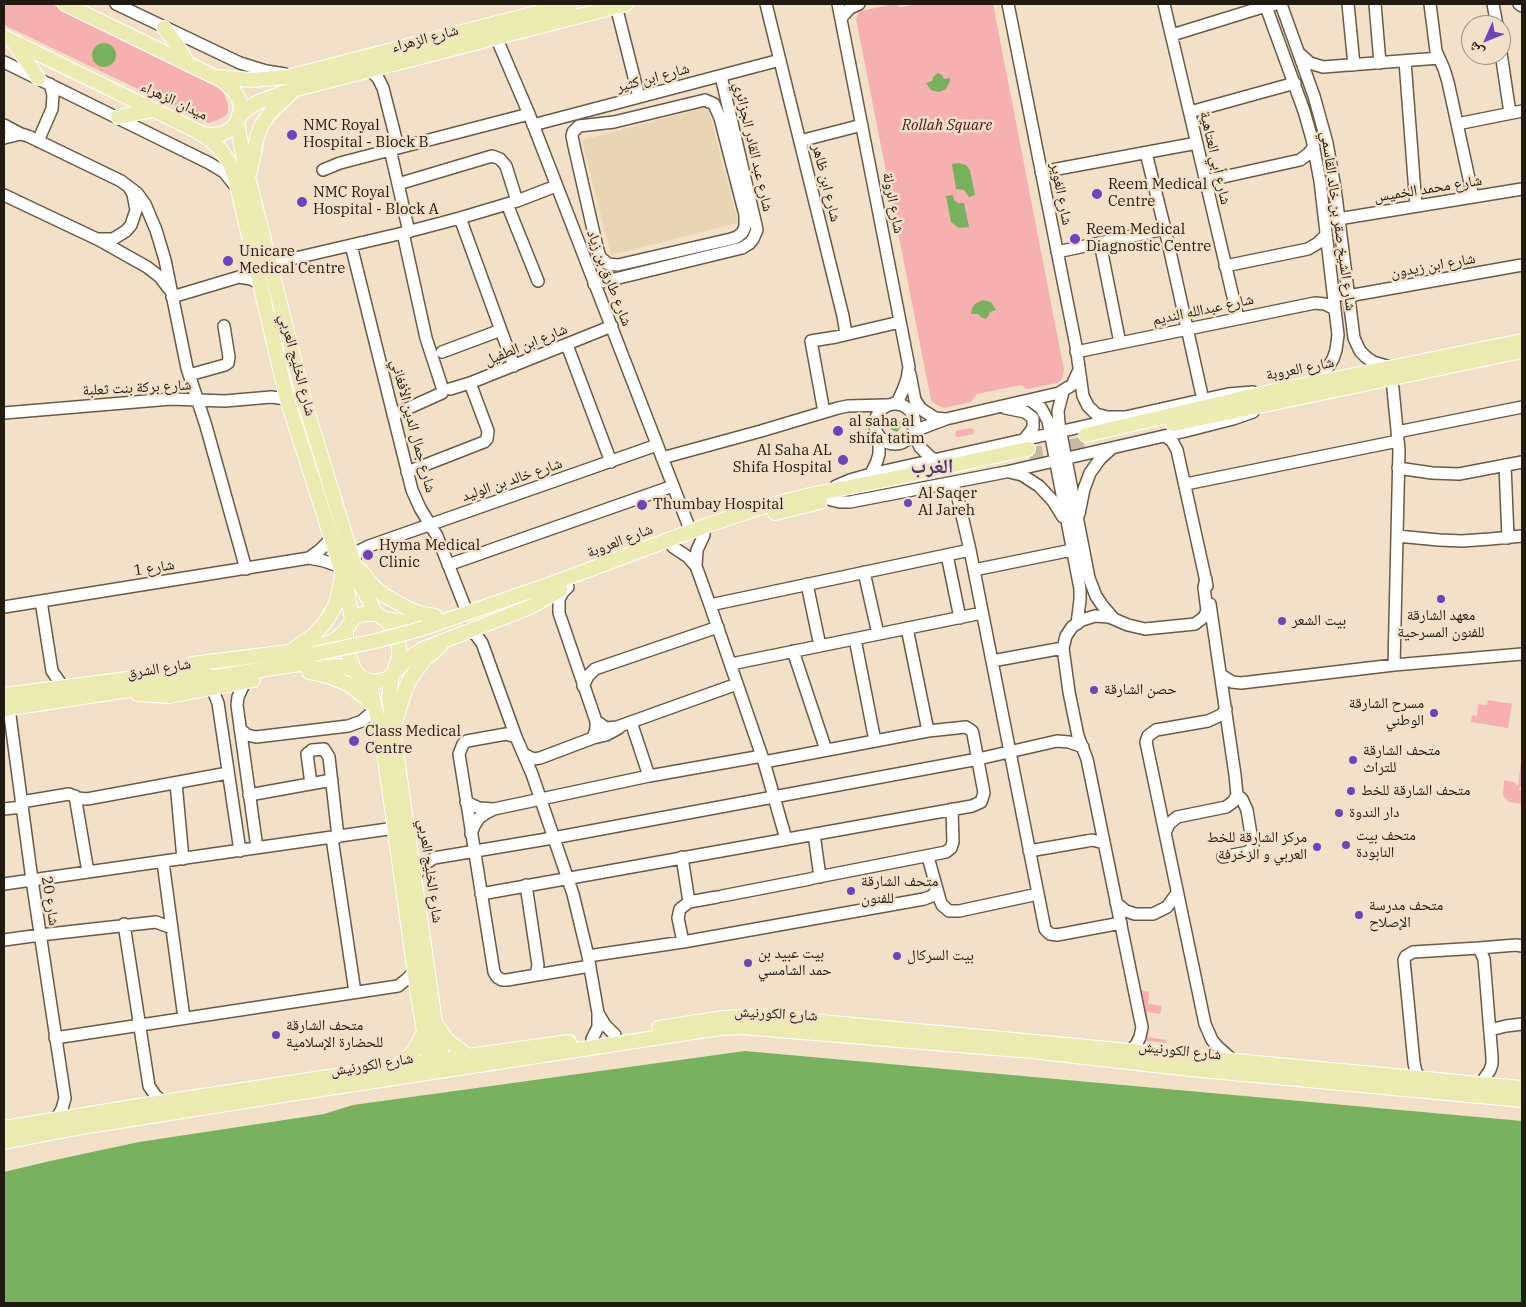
<!DOCTYPE html>
<meta charset="utf-8">
<style>
body{margin:0}
#map{position:relative;width:1526px;height:1307px;overflow:hidden;background:#f2e1c8;font-family:"IBM Plex Serif","Noto Naskh Arabic",serif}
canvas{display:block}
.frame{position:absolute;inset:0;border:5px solid #201a11;pointer-events:none}
.north{position:absolute;left:1461px;top:15px;width:50px;height:50px;box-sizing:border-box;background:#f2e1c8;border:1px solid #9e917f;border-radius:50%;rotate:226deg;font-size:14px;font-weight:700;line-height:20px;text-align:center;color:#201a11}
.north::after{content:'';display:block;margin:auto;width:18px;height:22px;background:#6c44bd;clip-path:polygon(50% 0,100% 100%,50% 72%,0 100%)}
</style>
<div id="map">
<canvas width="1526" height="1307"></canvas>
<div class="frame"></div>
<div class="north">ش</div>
</div>
<script>
const context = document.querySelector('canvas').getContext('2d');
context.lineJoin = 'round';
function fill(path, color) {
  context.fillStyle = color;
  context.fill(path, 'evenodd');
}
function poly(rows) {
  const path = new Path2D();
  for (const r of rows) {
    if (r.length === 3) {
      path.moveTo(r[0] + r[2], r[1]);
      path.arc(r[0], r[1], r[2], 0, 2 * Math.PI);
      continue;
    }
    path.moveTo(r[0], r[1]);
    for (let i = 2; i < r.length; i += 2) path.lineTo(r[i], r[i + 1]);
  }
  return path;
}
function strokePath(path, color, width, dash) {
  context.strokeStyle = color;
  context.lineWidth = width;
  context.lineCap = dash ? 'butt' : 'round';
  context.setLineDash(dash || []);
  context.stroke(path);
}
function label(font, color, halo, rows, align = 'center') {
  context.font = font + ' "IBM Plex Serif","Noto Naskh Arabic",serif';
  context.lineWidth = 5;
  context.setLineDash([]);
  context.textBaseline = 'middle';
  context.strokeStyle = halo;
  context.fillStyle = color;
  for (const [text, x, y, turn = 0] of rows) {
    context.save();
    context.translate(x, y);
    context.rotate((+turn || 0) * Math.PI / 180);
    context.textAlign = isNaN(turn) ? turn : align;
    if (halo) context.strokeText(text, 0, 0);
    context.fillText(text, 0, 0);
    context.restore();
  }
}
fill(poly([
 [708,107,738,223,611,255,582,140]
]), '#e9d4b4');
fill(poly([
 [4,4,51,4,221,86,228,105,228,113,222,118,209,123,4,25],
 [894,4,901,7,918,4,993,4,1064,370,1062,379,1057,383,1027,389,1021,385,977,394,971,402,944,408,935,404,931,400,856,19,858,14,861,11],
 [971,428,974,430,973,434,958,437,955,436,956,431],
 [1488,700,1512,704,1508,728,1471,722,1472,715,1477,716,1478,704,1487,705],
 [1522,755,1522,787,1520,787,1519,790,1522,791,1522,804,1509,802,1504,797,1503,794,1504,780,1516,783,1516,785,1518,785],
 [1141,990,1149,992,1148,1008,1149,1004,1162,1006,1160,1014,1147,1012,1149,1029,1148,1037,1166,1040,1166,1043,1147,1041,1148,1028]
]), '#f6b0af');
fill(poly([
 [104,55,12],
 [938,73,942,75,944,79,950,78,950,81,946,89,939,92,931,90,926,83,932,81,933,77],
 [959,163,966,165,970,170,975,195,969,197,964,190,956,189,952,164],
 [953,195,954,200,958,203,964,203,969,227,959,228,951,222,946,196],
 [982,300,991,302,996,310,990,312,988,317,985,319,981,317,978,314,971,314,972,308,975,304],
 [893,418,902,424,900,428,897,432,892,430,888,426,889,421],
 [745,1051,1522,1121,1522,1303,4,1303,4,1172,50,1161,139,1142,324,1114,353,1105]
]), '#79b25e');
strokePath(poly([
 [1029,455,1090,442]
]), '#c8b9a3', 14, [14, 7]);
const minor = poly([
 [116,4,240,63,266,71,285,74],
 [766,4,843,316,846,334],
 [838,4,909,367,907,379,903,390,898,401,893,404],
 [1008,4,1076,346,1083,396,1088,406,1096,414,1107,417,1127,417],
 [1164,4,1238,318],
 [1265,4,1304,111,1312,139,1320,181,1338,335,1336,350,1333,359,1325,372,1314,383],
 [1281,4,1314,96,1327,143,1335,188,1354,338,1360,351,1366,357,1373,362,1390,367],
 [1348,4,1354,65],
 [1375,4,1380,63],
 [1430,4,1436,51,1444,69,1448,82,1473,197],
 [1493,4,1497,25],
 [1519,4,1522,6],
 [616,6,639,97],
 [841,18,850,8,859,4],
 [1172,35,1266,6,1273,5],
 [496,37,529,114,691,532],
 [1501,53,1510,113],
 [1300,54,1310,63,1323,67,1439,58],
 [1405,61,1416,206],
 [4,62,209,163,224,172,236,187],
 [370,70,378,78,383,88,398,147],
 [705,100,714,104,720,118,745,215,745,227,742,233,737,237,731,239,618,265,608,264,600,257,597,247,574,146,572,136,573,132,579,126,614,122,705,100],
 [1190,112,1295,83],
 [1457,124,1522,111],
 [4,125,21,134],
 [533,125,780,60],
 [4,138,21,134,28,136,121,181,129,187,133,194,136,210,131,225,126,231,113,239,97,239,4,195],
 [38,141,52,109,53,95,50,84],
 [800,141,862,125],
 [390,149,409,232],
 [1146,153,1165,229,1203,400],
 [323,170,340,163,529,114],
 [1041,172,1197,143],
 [1205,181,1300,160,1308,154,1314,147],
 [398,184,492,156,500,159,506,166,517,201],
 [129,187,137,193,145,204,156,230,165,260,187,368,206,426,246,569],
 [507,204,538,281],
 [460,218,514,366],
 [1338,219,1522,189],
 [403,233,426,338,442,387],
 [99,240,147,267,160,277,169,289],
 [1100,243,1120,343],
 [351,245,412,490,420,508,437,536,465,607],
 [1057,252,1165,229],
 [1225,266,1308,249,1318,243,1326,235],
 [271,271,281,262,287,260,403,233,460,218,517,201,556,186],
 [594,284,742,248,750,243,753,239,757,230,756,225,721,76],
 [1342,295,1348,296,1522,265],
 [172,297,239,277,251,279,259,283],
 [567,345,611,462],
 [442,352,501,330],
 [1076,352,1315,303,1325,304,1335,309],
 [910,374,915,400,921,409,935,418,945,419],
 [189,375,225,365,228,363,229,357,224,326],
 [1392,379,1399,450,1394,665],
 [450,389,470,383,612,326],
 [1063,392,1058,411,1059,423,1089,578,1096,596,1102,605,1114,619],
 [1030,400,1041,408,1048,421,1080,589,1080,600,1077,624],
 [895,424,20],
 [1005,408,1025,412,1033,418,1033,428,1023,441],
 [824,412,811,341,836,337,900,322],
 [4,413,171,399,225,401,271,397,287,399],
 [393,415,442,393],
 [914,431,946,419,1059,393,1072,385,1079,370],
 [1397,432,1522,407],
 [914,433,920,447,930,457,936,460],
 [1165,436,1172,441,1177,450,1207,586],
 [662,458,761,431,838,408,848,406,886,405],
 [1505,465,1508,538],
 [1398,468,1432,473,1459,474,1522,462],
 [407,472,484,442,487,439,488,431,470,383],
 [1009,472,1022,475,1039,486,1053,501,1063,517],
 [871,474,877,461,879,454,879,437],
 [948,484,954,488,957,494,970,550,1045,929,1050,934,1057,935,1121,923],
 [1186,484,1398,441],
 [836,486,850,480,871,474,1228,394,1253,392],
 [831,500,840,502,850,502,1006,472,1186,431,1233,419,1253,412],
 [1079,514,1084,489,1090,473,1100,459,1112,448],
 [1397,536,1439,540,1462,541,1490,539,1522,536],
 [673,547,688,557,696,566,710,605,764,762,786,839],
 [947,555,960,618],
 [309,558,320,550,332,538],
 [353,560,359,551,369,546,657,445],
 [448,565,673,486],
 [696,566,697,550,704,535],
 [974,570,1072,550],
 [864,572,878,634],
 [807,584,820,646],
 [568,587,563,592,559,599,559,613,596,721,596,729,593,738],
 [41,601,52,671,63,687],
 [710,605,970,550],
 [4,607,309,558,324,561,341,567],
 [907,628,928,731],
 [468,630,476,635,482,643,516,737,532,774,573,894,588,956,598,1013,598,1027,592,1039],
 [855,639,875,741],
 [793,651,826,750],
 [992,661,1063,648],
 [731,664,982,613],
 [1221,675,1232,682,1241,683,1394,665,1522,654],
 [245,682,238,697,237,705,257,848],
 [583,686,588,676,595,669,718,627],
 [212,688,218,703,240,851],
 [9,708,32,880,65,1098,62,1109,56,1119],
 [1226,709,1221,715,1208,721,1156,730,1148,736,1146,742,1205,1024,1212,1040,1218,1047,1235,1062],
 [596,721,606,728,617,727,737,684],
 [631,722,649,776],
 [240,729,247,735,256,737,348,726,362,721,370,714,375,707],
 [516,737,506,734,467,741,463,744,459,754,494,972,497,977,502,980,507,980,590,966],
 [524,754,533,759,540,758,593,738,606,735,619,728],
 [176,783,183,859],
 [311,784,307,754,312,750,324,749,329,757,338,837],
 [249,795,332,780],
 [75,796,88,872],
 [21,802,69,794,78,798,87,799,228,773],
 [466,802,479,808,494,809,649,776,762,756],
 [4,809,22,807],
 [1165,833,1169,824,1177,817,1226,807,1233,802,1237,795,1235,775,1210,604],
 [471,834,474,826,479,818,486,813,494,809],
 [814,834,820,877],
 [332,838,355,992],
 [1029,851,1087,841,1092,840,1104,843],
 [682,857,689,902],
 [928,857,940,900,942,905,949,911,959,911,1038,894],
 [1223,857,1248,852,1253,847,1247,810,1242,799,1237,795],
 [163,862,184,1018],
 [415,877,422,866,434,858,553,838,978,759,1057,741,1069,742,1083,747],
 [813,878,946,852,951,848,953,842,952,809],
 [4,884,395,828],
 [526,885,538,965,536,975],
 [481,894,972,806,981,802,984,793,973,734,972,731,966,727,928,731,764,762],
 [722,896,810,879],
 [1116,903,1126,911,1135,914,1153,914,1167,907,1177,893],
 [124,924,149,1086,155,1095,163,1102],
 [4,940,40,935,156,922,172,928],
 [683,942,678,918,680,909,689,902,717,897],
 [1479,948,1516,945,1522,946],
 [588,956,683,942,924,899,932,896,937,890],
 [598,1013,605,1025,615,1035],
 [1490,1030,1506,1026,1522,1024],
 [55,1038,398,986,407,979,415,971],
 [1128,1052,1136,1045,1140,1037,1142,1027,1140,1018,1087,759,1078,736,1069,692,1063,648,1066,636,1072,627,1082,620,1095,616,1109,617,1128,625,1145,629,1195,624,1204,617,1207,611,1204,587,1206,579],
 [1422,1079,1416,1072,1414,1063,1404,960,1406,956,1413,952,1479,948,1484,959,1492,1057,1492,1064,1490,1070,1480,1085]
]);
const major = poly([
 [164,28,177,45,188,64],
 [4,37,203,134,213,135,222,134,231,129,237,122,241,109,239,99,234,91,221,80,65,4],
 [13,41,38,78],
 [217,77,252,80,287,77,571,4],
 [118,117,153,110],
 [238,118,247,109,258,102,285,92,626,4],
 [237,122,244,161,306,407,360,583,376,614],
 [195,130,209,139,220,149,229,162,235,177,287,399,346,584,352,620],
 [250,172,257,137,262,124,270,113,292,92],
 [1173,424,1522,351],
 [1086,435,1265,393,1522,341],
 [775,513,820,502],
 [360,570,374,587,384,595,409,609,422,614,435,616],
 [385,619,410,623,435,617],
 [424,628,559,581,708,525,759,508,810,495,895,478,1028,449],
 [295,648,314,635,327,620,336,604,342,577],
 [192,664,288,652,317,647,333,641,346,630],
 [308,670,338,666,354,669],
 [309,672,328,676,348,684,360,693,375,707],
 [394,672,399,657,399,649,398,640,390,625,385,619,376,614,363,614,357,616,352,620,346,630,346,646,348,654,354,669,360,677,369,681,375,682,387,679,392,675,407,659,423,649,530,607,560,590],
 [392,675,389,697,393,730,435,1022,444,1068],
 [369,681,382,738,418,996,431,1071],
 [138,694,169,696,253,680],
 [4,695,204,669],
 [4,709,319,661],
 [395,722,405,690,410,679,424,660,440,646],
 [438,1027,447,1040,468,1056],
 [659,1028,723,1018,759,1016,1522,1088],
 [397,1067,414,1051,424,1032],
 [4,1128,163,1102,468,1056,569,1042],
 [4,1142,82,1127,283,1095,720,1028,742,1027,1031,1051,1190,1069,1522,1100]
]);
strokePath(minor, '#695b45', 14);
strokePath(major, '#fff', 16);
strokePath(minor, '#fff', 11);
strokePath(major, '#ecebb2', 14);
const majorBridge = poly([
 [314,654,380,640,424,628]
]);
strokePath(majorBridge, '#fff', 16, []);
strokePath(majorBridge, '#ecebb2', 14);
for (const [x, y, r, color] of [
 [292,135,6,"#6c44bd"],
 [1097,194,6,"#6c44bd"],
 [302,202,6,"#6c44bd"],
 [1075,239,6,"#6c44bd"],
 [228,261,6,"#6c44bd"],
 [838,431,6,"#6c44bd"],
 [843,460,6,"#6c44bd"],
 [908,503,5,"#6c44bd"],
 [642,505,6,"#6c44bd"],
 [368,555,6,"#6c44bd"],
 [1441,599,5,"#6c44bd"],
 [1282,621,5,"#6c44bd"],
 [1094,690,5,"#6c44bd"],
 [1434,713,5,"#6c44bd"],
 [354,741,6,"#6c44bd"],
 [1353,760,5,"#6c44bd"],
 [1351,791,5,"#6c44bd"],
 [1339,813,5,"#6c44bd"],
 [1346,845,5,"#6c44bd"],
 [1317,847,5,"#6c44bd"],
 [851,891,5,"#6c44bd"],
 [1359,915,5,"#6c44bd"],
 [897,956,5,"#6c44bd"],
 [748,963,5,"#6c44bd"],
 [276,1035,5,"#6c44bd"]
]) {
  const dot = new Path2D();
  dot.arc(x, y, r, 0, 2 * Math.PI);
  context.fillStyle = color;
  context.fill(dot);
  strokePath(dot, '#f2e1c8', 2);
}
label('15px', '#201a11', '#f2e1c8', [
 ["شارع الزهراء",425,39,-15],
 ["شارع ابن كثير",653,78,-15],
 ["ميدان الزهراء",174,101,25],
 ["شارع عبد القادر الجزائري",753,147,77],
 ["شارع أبي العتاهية",1215,158,77],
 ["شارع ابن ظاهر",826,183,76],
 ["شارع محمد الخميس",1428,189,-9],
 ["شارع الغوير",1061,194,79],
 ["شارع الرولة",893,203,79],
 ["شارع الشيخ صقر بن خالد القاسمي",1338,221,82],
 ["شارع ابن زيدون",1433,266,-10],
 ["شارع طارق بن زياد",609,278,69],
 ["شارع عبدالله النديم",1203,310,-12],
 ["شارع ابن الطفيل",526,345,-22],
 ["شارع الخليج العربي",297,365,75],
 ["شارع العروبة",1300,369,-11],
 ["شارع بركة بنت ثعلبة",137,388,-3],
 ["شارع جمال الدين الأفغاني",413,426,75],
 ["شارع خالد بن الوليد",512,480,-19],
 ["شارع العروبة",620,541,-21],
 ["شارع 1",154,568,-9],
 ["شارع الشرق",159,669,-9],
 ["شارع الخليج العربي",430,871,82],
 ["شارع 20",50,901,81],
 ["شارع الكورنيش",776,1014,3],
 ["شارع الكورنيش",1180,1051,6],
 ["شارع الكورنيش",372,1065,-9]
]);
label('15px', '#201a11', '#f2e1c8', [
 ["NMC Royal",303,126],
 ["Hospital - Block B",303,143],
 ["Reem Medical",1108,185],
 ["Centre",1108,202],
 ["NMC Royal",313,193],
 ["Hospital - Block A",313,210],
 ["Reem Medical",1086,230],
 ["Diagnostic Centre",1086,247],
 ["Unicare",239,252],
 ["Medical Centre",239,269],
 ["al saha al",849,422],
 ["shifa tatim",849,439],
 ["Al Saha AL",832,451,"right"],
 ["Shifa Hospital",832,468,"right"],
 ["Al Saqer",918,494],
 ["Al Jareh",918,511],
 ["Thumbay Hospital",653,505],
 ["Hyma Medical",379,546],
 ["Clinic",379,563],
 ["معهد الشارقة",1441,616,"center"],
 ["للفنون المسرحية",1441,633,"center"],
 ["بيت الشعر",1292,621],
 ["حصن الشارقة",1104,690],
 ["مسرح الشارقة",1424,704,"right"],
 ["الوطني",1424,721,"right"],
 ["Class Medical",365,732],
 ["Centre",365,749],
 ["متحف الشارقة",1363,751],
 ["للتراث",1363,768],
 ["متحف الشارقة للخط",1361,791],
 ["دار الندوة",1349,813],
 ["متحف بيت",1356,836],
 ["النابودة",1356,853],
 ["مركز الشارقة للخط",1307,838,"right"],
 ["العربي و الزخرفة",1307,855,"right"],
 ["متحف الشارقة",861,882],
 ["للفنون",861,899],
 ["متحف مدرسة",1369,906],
 ["الإصلاح",1369,923],
 ["بيت عبيد بن",758,954],
 ["حمد الشامسي",758,971],
 ["بيت السركال",907,956],
 ["متحف الشارقة",286,1026],
 ["للحضارة الإسلامية",286,1043]
], 'left');
label('italic 15px', '#500e15', '#f2e1c8', [
 ["Rollah Square",947,126]
]);
label('bold 20px', '#493875', '#f2e1c8', [
 ["الغرب",932,467]
]);
</script>
